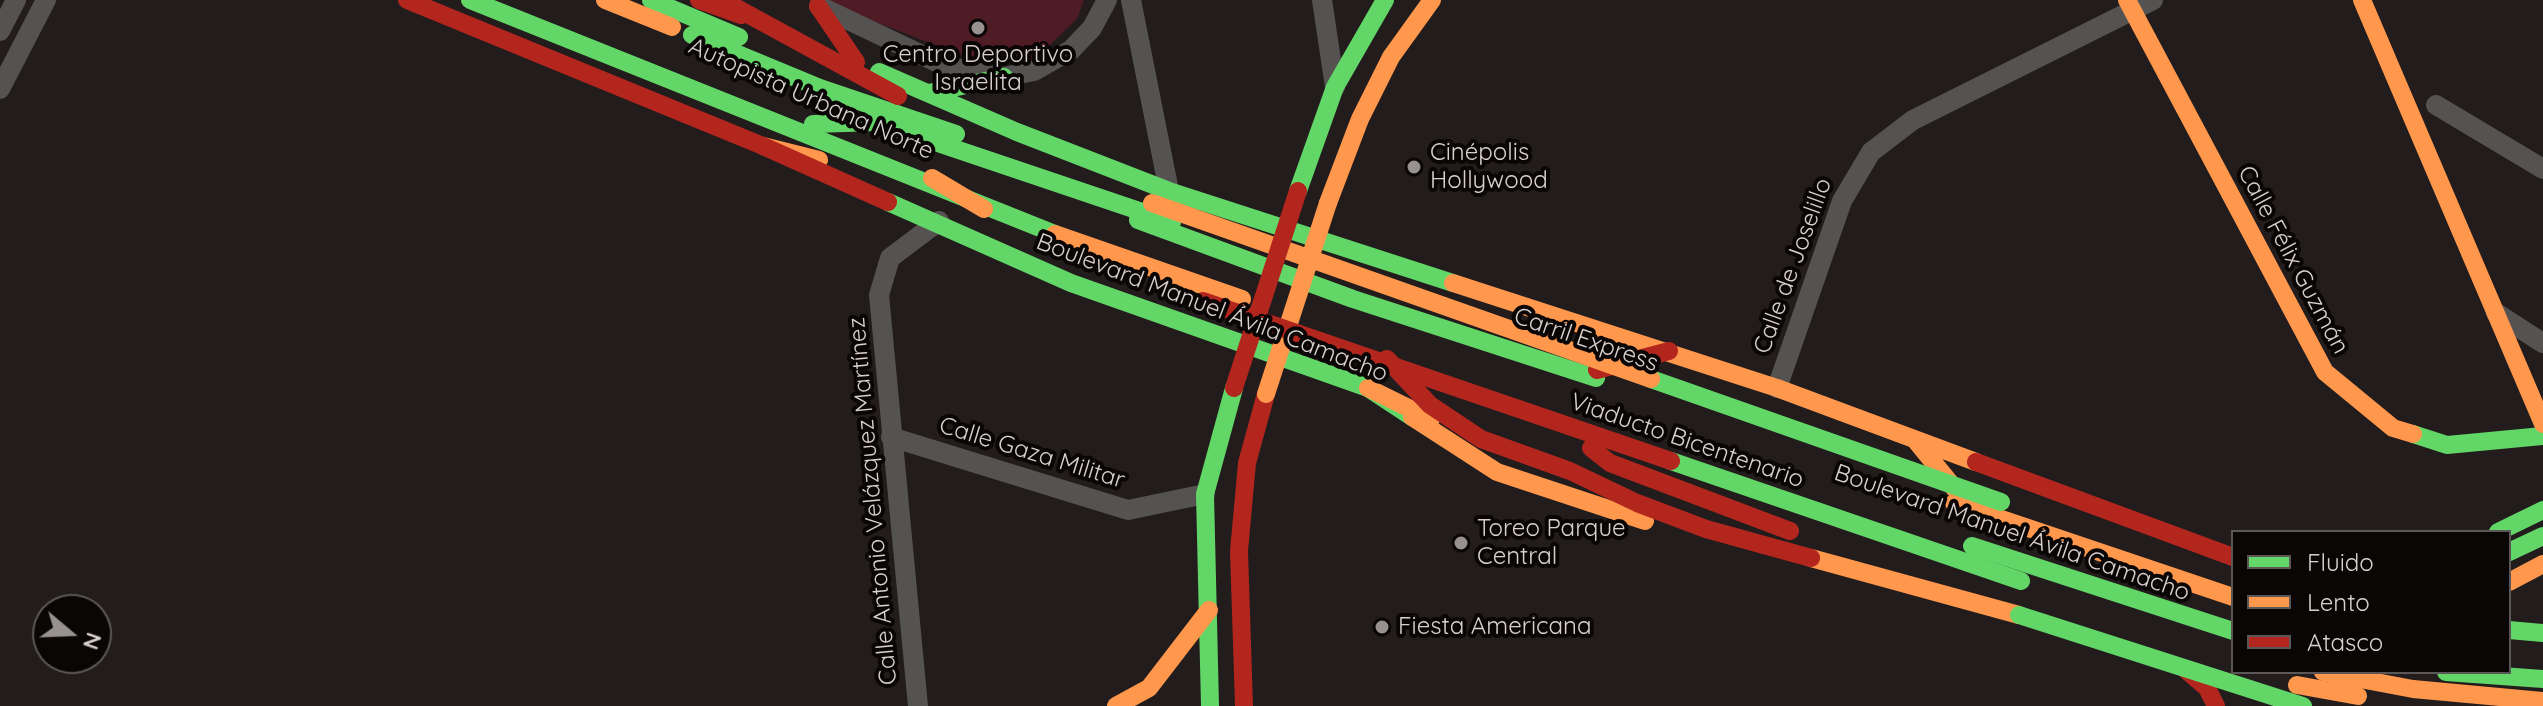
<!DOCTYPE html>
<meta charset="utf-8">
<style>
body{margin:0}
#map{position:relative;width:2543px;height:706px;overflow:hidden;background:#221c1c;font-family:Quicksand,sans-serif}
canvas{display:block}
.legend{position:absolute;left:2231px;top:530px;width:280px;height:144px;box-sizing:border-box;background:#0a0606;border:2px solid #5c5757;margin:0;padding:10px 14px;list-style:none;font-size:24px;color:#d8d0d0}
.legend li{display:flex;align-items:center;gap:16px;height:40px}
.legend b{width:40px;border:2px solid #5c5757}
.north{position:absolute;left:32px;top:594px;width:80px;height:80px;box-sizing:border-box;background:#0a0606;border:2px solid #5c5757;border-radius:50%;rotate:109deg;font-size:22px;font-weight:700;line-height:32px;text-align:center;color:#d8d0d0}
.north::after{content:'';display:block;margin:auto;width:28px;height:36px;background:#989191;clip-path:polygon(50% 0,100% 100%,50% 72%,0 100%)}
</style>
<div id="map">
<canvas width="2543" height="706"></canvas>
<ul class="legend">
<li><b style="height:10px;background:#63d668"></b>Fluido</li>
<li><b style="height:10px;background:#ff974d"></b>Lento</li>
<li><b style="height:10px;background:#b3261e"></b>Atasco</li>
</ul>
<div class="north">N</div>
</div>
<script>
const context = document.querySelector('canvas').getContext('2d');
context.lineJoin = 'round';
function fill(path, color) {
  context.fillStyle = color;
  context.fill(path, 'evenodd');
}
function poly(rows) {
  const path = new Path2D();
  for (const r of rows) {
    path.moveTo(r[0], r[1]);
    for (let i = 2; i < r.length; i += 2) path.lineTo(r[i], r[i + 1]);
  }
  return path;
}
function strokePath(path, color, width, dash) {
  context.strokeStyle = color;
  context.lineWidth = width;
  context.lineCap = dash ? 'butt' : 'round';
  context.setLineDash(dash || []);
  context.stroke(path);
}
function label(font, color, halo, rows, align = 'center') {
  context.font = font + ' Quicksand,sans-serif';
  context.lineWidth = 8;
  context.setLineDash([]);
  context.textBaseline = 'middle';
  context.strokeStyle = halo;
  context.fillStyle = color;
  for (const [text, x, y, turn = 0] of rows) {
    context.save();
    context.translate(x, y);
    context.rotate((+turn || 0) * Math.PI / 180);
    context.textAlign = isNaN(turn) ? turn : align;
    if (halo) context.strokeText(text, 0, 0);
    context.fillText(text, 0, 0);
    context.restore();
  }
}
fill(poly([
 [819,0,1084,0,1077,19,1033,61,982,63]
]), '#4f1c26');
strokePath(poly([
 [1131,0,1169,191],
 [1322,0,1335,87],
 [819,6,945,66,1004,77,1034,71,1071,50,1092,28,1107,0],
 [0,31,16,0],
 [0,89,46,0],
 [2436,105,2543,169],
 [2496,313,2543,343],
 [1777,388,1842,201,1871,152,1913,120,2153,0],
 [891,437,1128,510,1205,494],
 [918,706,879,295,890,258,939,221]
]), '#555252', 20);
strokePath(poly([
 [470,0,1055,234],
 [651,0,739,37],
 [879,72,1017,132,1169,191,1453,283],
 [929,93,1004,77],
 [813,124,878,122,910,133],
 [1298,191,1335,87,1385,0],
 [888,202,1071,283,1368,388,1412,417],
 [1138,220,1353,299,1596,378],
 [2413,434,2447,445,2543,436],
 [2498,532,2543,510],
 [1972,546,2233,631],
 [2509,552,2543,536],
 [2509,630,2543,633],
 [2446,672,2543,679],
 [1210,706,1205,494,1234,388]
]), '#63d668', 18);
strokePath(poly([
 [605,0,672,27],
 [2127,0,2325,372,2393,428,2413,434],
 [2362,0,2543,424],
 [763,146,819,160],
 [1328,203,1360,119,1391,57,1432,0],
 [1055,234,1242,299],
 [1453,283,1777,388,1976,462],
 [1368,388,1431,419],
 [1412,417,1497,472,1645,521],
 [1916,441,1960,495],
 [1954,503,2233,597],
 [1811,558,2019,615],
 [2509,582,2543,564],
 [2297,685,2358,696],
 [1116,706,1149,688,1209,610]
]), '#ff974d', 18);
strokePath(poly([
 [407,0,763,146,888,202],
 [699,0,741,15],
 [818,6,856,62],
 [1387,359,1430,405,1481,439,1570,471,1637,503,1706,529,1811,558],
 [1597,370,1669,351],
 [1591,448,1610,463,1790,531],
 [1976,462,2233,557],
 [2186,670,2207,688,2216,706],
 [1244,706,1239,551,1247,463,1266,394]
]), '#b3261e', 18);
strokePath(poly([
 [692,35,820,88,956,134],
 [923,138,1172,222],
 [1651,379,2001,502],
 [1671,461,2021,581],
 [2019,615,2303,706]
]), '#63d668', 18);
strokePath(poly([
 [932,178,984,209],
 [1152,203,1651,379],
 [1266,394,1328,203],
 [2323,672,2413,689,2543,701]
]), '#ff974d', 18);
strokePath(poly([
 [722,0,898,96],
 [1203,301,1671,461],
 [1234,388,1298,191]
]), '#b3261e', 18);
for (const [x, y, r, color] of [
 [978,28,8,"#989191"],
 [1414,167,8,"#989191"],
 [1461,543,8,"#989191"],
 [1382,627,8,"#989191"]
]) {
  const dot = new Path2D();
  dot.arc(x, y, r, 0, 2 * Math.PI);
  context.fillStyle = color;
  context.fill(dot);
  strokePath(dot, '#0a0606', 3);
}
label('24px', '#d8d0d0', '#0a0606', [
 ["Centro Deportivo",978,55,"center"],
 ["Israelita",978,83,"center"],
 ["Cinépolis",1430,153],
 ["Hollywood",1430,181],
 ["Toreo Parque",1477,529],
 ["Central",1477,557],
 ["Fiesta Americana",1398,627]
], 'left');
label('24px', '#d8d0d0', '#0a0606', [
 ["Autopista Urbana Norte",811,99,24],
 ["Calle Félix Guzmán",2293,260,62],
 ["Calle de Joselillo",1793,266,-70],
 ["Boulevard Manuel Ávila Camacho",1212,308,21],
 ["Carril Express",1586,340,19],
 ["Viaducto Bicentenario",1687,441,19],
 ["Calle Gaza Militar",1032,453,17],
 ["Calle Antonio Velázquez Martínez",873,501,-95],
 ["Boulevard Manuel Ávila Camacho",2012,533,19]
]);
</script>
